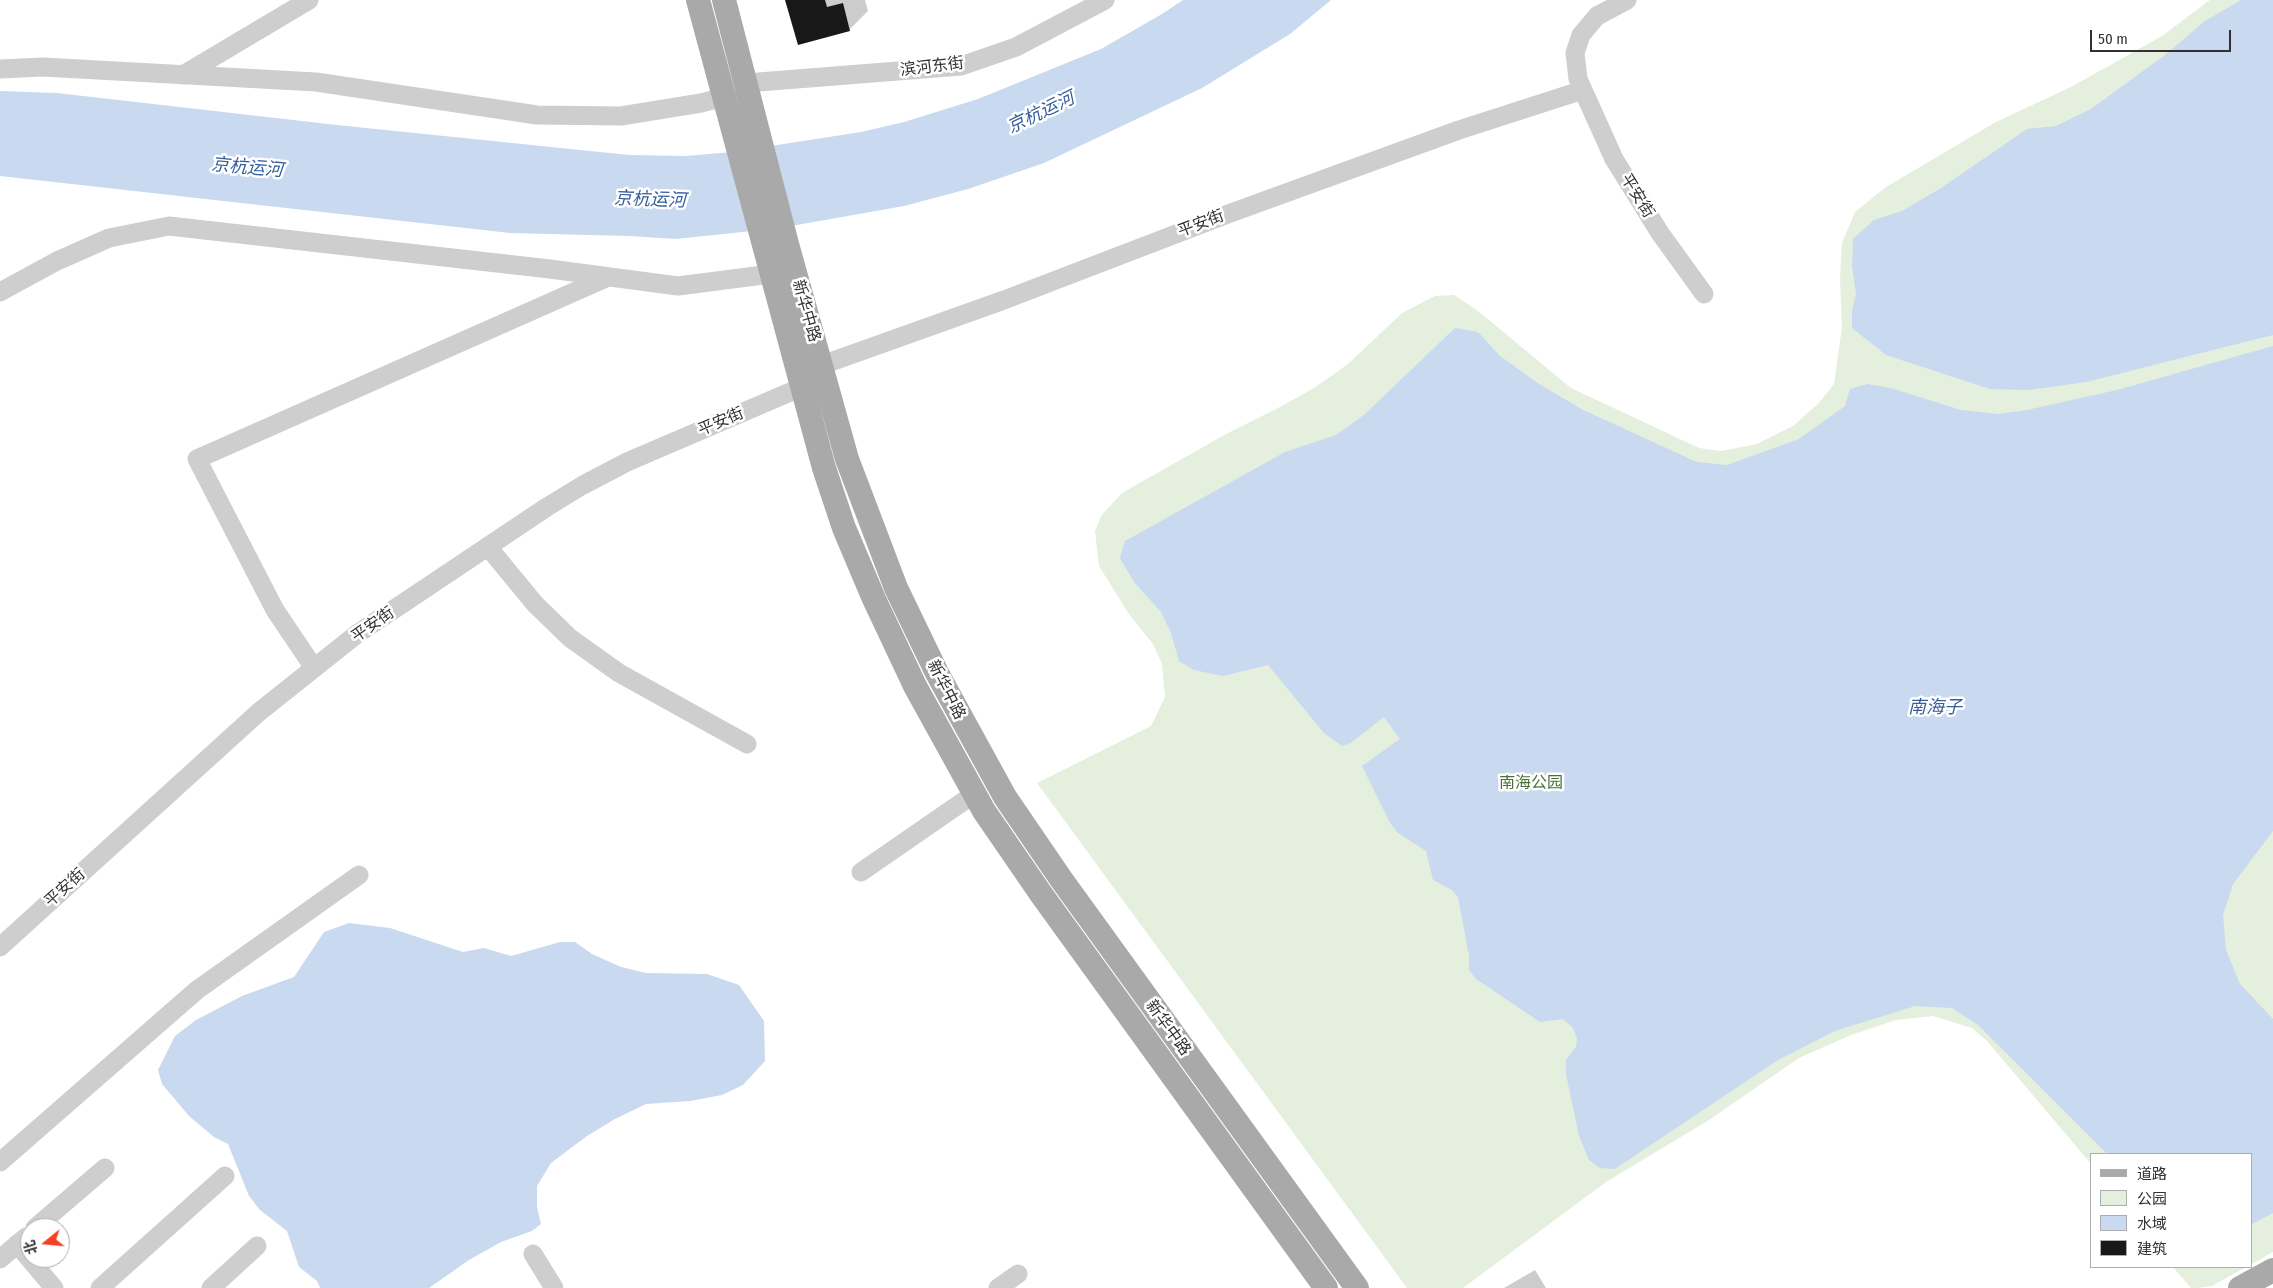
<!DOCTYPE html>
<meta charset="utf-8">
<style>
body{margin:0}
#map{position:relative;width:2273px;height:1288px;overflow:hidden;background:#fff;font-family:"Fira Sans Condensed","Noto Sans SC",sans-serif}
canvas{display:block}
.legend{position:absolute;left:2090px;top:1153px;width:162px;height:115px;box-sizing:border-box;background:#fff;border:1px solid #adadad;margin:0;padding:6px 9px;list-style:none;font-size:15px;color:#313131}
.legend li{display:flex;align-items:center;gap:10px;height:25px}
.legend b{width:25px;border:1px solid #adadad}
.north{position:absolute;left:20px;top:1218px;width:50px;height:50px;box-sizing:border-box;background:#fff;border:1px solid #adadad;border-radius:50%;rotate:253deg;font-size:14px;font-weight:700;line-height:20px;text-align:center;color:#313131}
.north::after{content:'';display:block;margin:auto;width:18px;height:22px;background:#f64024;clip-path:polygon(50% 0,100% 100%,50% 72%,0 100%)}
.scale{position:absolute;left:2090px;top:30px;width:141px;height:22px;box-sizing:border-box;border:2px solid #313131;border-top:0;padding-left:6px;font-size:15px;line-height:18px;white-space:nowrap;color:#313131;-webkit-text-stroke:4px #fff;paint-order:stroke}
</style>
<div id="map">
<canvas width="2273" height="1288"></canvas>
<ul class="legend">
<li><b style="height:6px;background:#a9a9a9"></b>道路</li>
<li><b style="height:14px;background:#e4efde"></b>公园</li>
<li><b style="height:14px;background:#c9d9f0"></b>水域</li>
<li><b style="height:14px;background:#181818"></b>建筑</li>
</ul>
<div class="north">北</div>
<div class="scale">50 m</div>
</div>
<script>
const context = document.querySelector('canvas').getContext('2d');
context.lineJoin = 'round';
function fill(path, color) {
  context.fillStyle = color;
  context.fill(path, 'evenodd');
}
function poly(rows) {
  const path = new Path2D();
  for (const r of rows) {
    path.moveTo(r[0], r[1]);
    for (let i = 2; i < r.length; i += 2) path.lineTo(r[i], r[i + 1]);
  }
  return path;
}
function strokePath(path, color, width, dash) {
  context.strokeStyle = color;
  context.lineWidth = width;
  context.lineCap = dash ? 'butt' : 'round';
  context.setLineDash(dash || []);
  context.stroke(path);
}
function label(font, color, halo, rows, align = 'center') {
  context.font = font + ' "Fira Sans Condensed","Noto Sans SC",sans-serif';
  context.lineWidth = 5;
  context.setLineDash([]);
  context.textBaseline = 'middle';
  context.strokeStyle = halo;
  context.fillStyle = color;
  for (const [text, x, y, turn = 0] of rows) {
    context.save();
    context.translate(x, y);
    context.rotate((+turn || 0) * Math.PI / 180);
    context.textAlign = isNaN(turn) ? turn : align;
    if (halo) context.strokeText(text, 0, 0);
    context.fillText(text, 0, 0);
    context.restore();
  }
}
fill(poly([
 [2210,0,2273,0,2273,1252,2252,1264,2252,1154,2092,1154,2092,1165,1987,1041,1972,1028,1933,1016,1896,1020,1851,1035,1799,1058,1709,1120,1606,1182,1463,1288,1407,1288,1037,783,1151,726,1165,697,1162,664,1153,644,1129,614,1099,566,1095,531,1101,516,1122,493,1226,434,1278,408,1314,388,1348,364,1402,313,1435,296,1454,295,1478,311,1571,388,1699,448,1721,451,1757,444,1793,426,1819,403,1834,384,1842,327,1840,279,1842,243,1855,212,1886,187,1996,122,2071,87,2162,36],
 [2173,1267,2246,1267,2212,1286,2197,1288,2191,1288]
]), '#e4efde');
fill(poly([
 [1183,0,1331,0,1290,34,1202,88,1044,163,968,189,904,206,780,228,676,239,629,236,510,233,0,176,0,91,57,93,337,125,629,155,686,156,732,152,861,132,904,122,978,99,1101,49,1162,14],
 [2241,0,2273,0,2273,335,2086,382,2029,390,1990,389,1886,355,1852,328,1852,311,1856,294,1852,266,1853,239,1874,220,1902,211,1941,188,2027,129,2056,126,2091,109,2165,55,2205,21],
 [1455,328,1478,332,1500,356,1539,384,1583,410,1697,462,1727,465,1799,439,1845,406,1850,389,1867,384,1891,388,1961,410,1999,414,2027,410,2117,390,2273,346,2273,831,2233,884,2223,915,2226,950,2240,984,2273,1019,2273,1213,2252,1224,2252,1154,2107,1154,1978,1025,1952,1008,1915,1006,1835,1031,1778,1060,1615,1169,1600,1168,1589,1160,1579,1136,1566,1074,1566,1060,1576,1047,1577,1039,1573,1028,1563,1019,1540,1022,1476,979,1469,970,1469,956,1458,897,1452,890,1433,880,1426,851,1398,833,1390,823,1362,766,1400,739,1384,717,1351,743,1342,746,1324,733,1268,665,1223,676,1194,670,1179,661,1171,633,1161,612,1134,582,1120,558,1125,541,1285,452,1336,435,1364,415],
 [349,923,390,928,463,952,484,948,511,956,560,942,575,942,592,954,621,967,646,973,707,974,739,985,764,1021,765,1061,743,1085,722,1095,690,1101,646,1104,615,1119,587,1136,551,1163,537,1186,537,1207,541,1224,532,1231,501,1242,469,1260,429,1288,320,1288,317,1281,299,1267,287,1231,260,1210,249,1196,228,1144,214,1137,189,1116,162,1084,158,1070,175,1036,196,1020,242,996,294,977,324,932]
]), '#c9d9f0');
fill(poly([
 [787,0,865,0,868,11,849,30],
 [1535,1270,1546,1288,1504,1288]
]), '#0003');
fill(poly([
 [785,0,825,0,827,7,843,3,850,31,798,45]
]), '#181818');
strokePath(poly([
 [1627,0,1597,16,1581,35,1575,53,1578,79,1614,159,1660,233,1704,294],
 [0,69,43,67,316,82,537,115,621,116,701,103,724,97],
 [183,75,309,0],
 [746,83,961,66,1016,47,1105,0],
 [0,292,57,261,109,238,169,226,550,269,678,286,771,274],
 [822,365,1004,300,1228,214,1459,130,1583,90],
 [488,547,535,604,570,638,619,673,747,744],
 [314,668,275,610,197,459,608,277],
 [861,872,974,794],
 [0,947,259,712,357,634,547,507,583,485,627,462,802,387],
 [0,1162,197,990,359,875],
 [35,1228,105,1168],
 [17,1244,54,1288],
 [533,1254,554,1288],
 [0,1259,26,1237],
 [100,1288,225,1176],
 [211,1288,257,1246],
 [998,1288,1018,1274]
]), '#cecece', 19);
strokePath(poly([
 [698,0,824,468,844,528,874,599,915,686,984,811,1041,894,1326,1288],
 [724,0,787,244,847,459,896,588,937,673,1005,797,1061,879,1357,1288],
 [2240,1288,2273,1270]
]), '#a9a9a9', 24);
label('16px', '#313131', '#fff', [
 ["滨河东街",932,67,-7],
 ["平安街",1637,196,58],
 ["平安街",1201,224,-21],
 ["新华中路",806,311,74],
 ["平安街",721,422,-23],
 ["平安街",373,625,-35],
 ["新华中路",946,690,63],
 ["平安街",65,888,-42],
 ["新华中路",1168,1028,54]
]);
label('16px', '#487239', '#fff', [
 ["南海公园",1531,784]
]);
label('italic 18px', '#355f9c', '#fff', [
 ["京杭运河",1041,113,-26],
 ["京杭运河",247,168,5],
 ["京杭运河",650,200,2],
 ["南海子",1935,708]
]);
</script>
